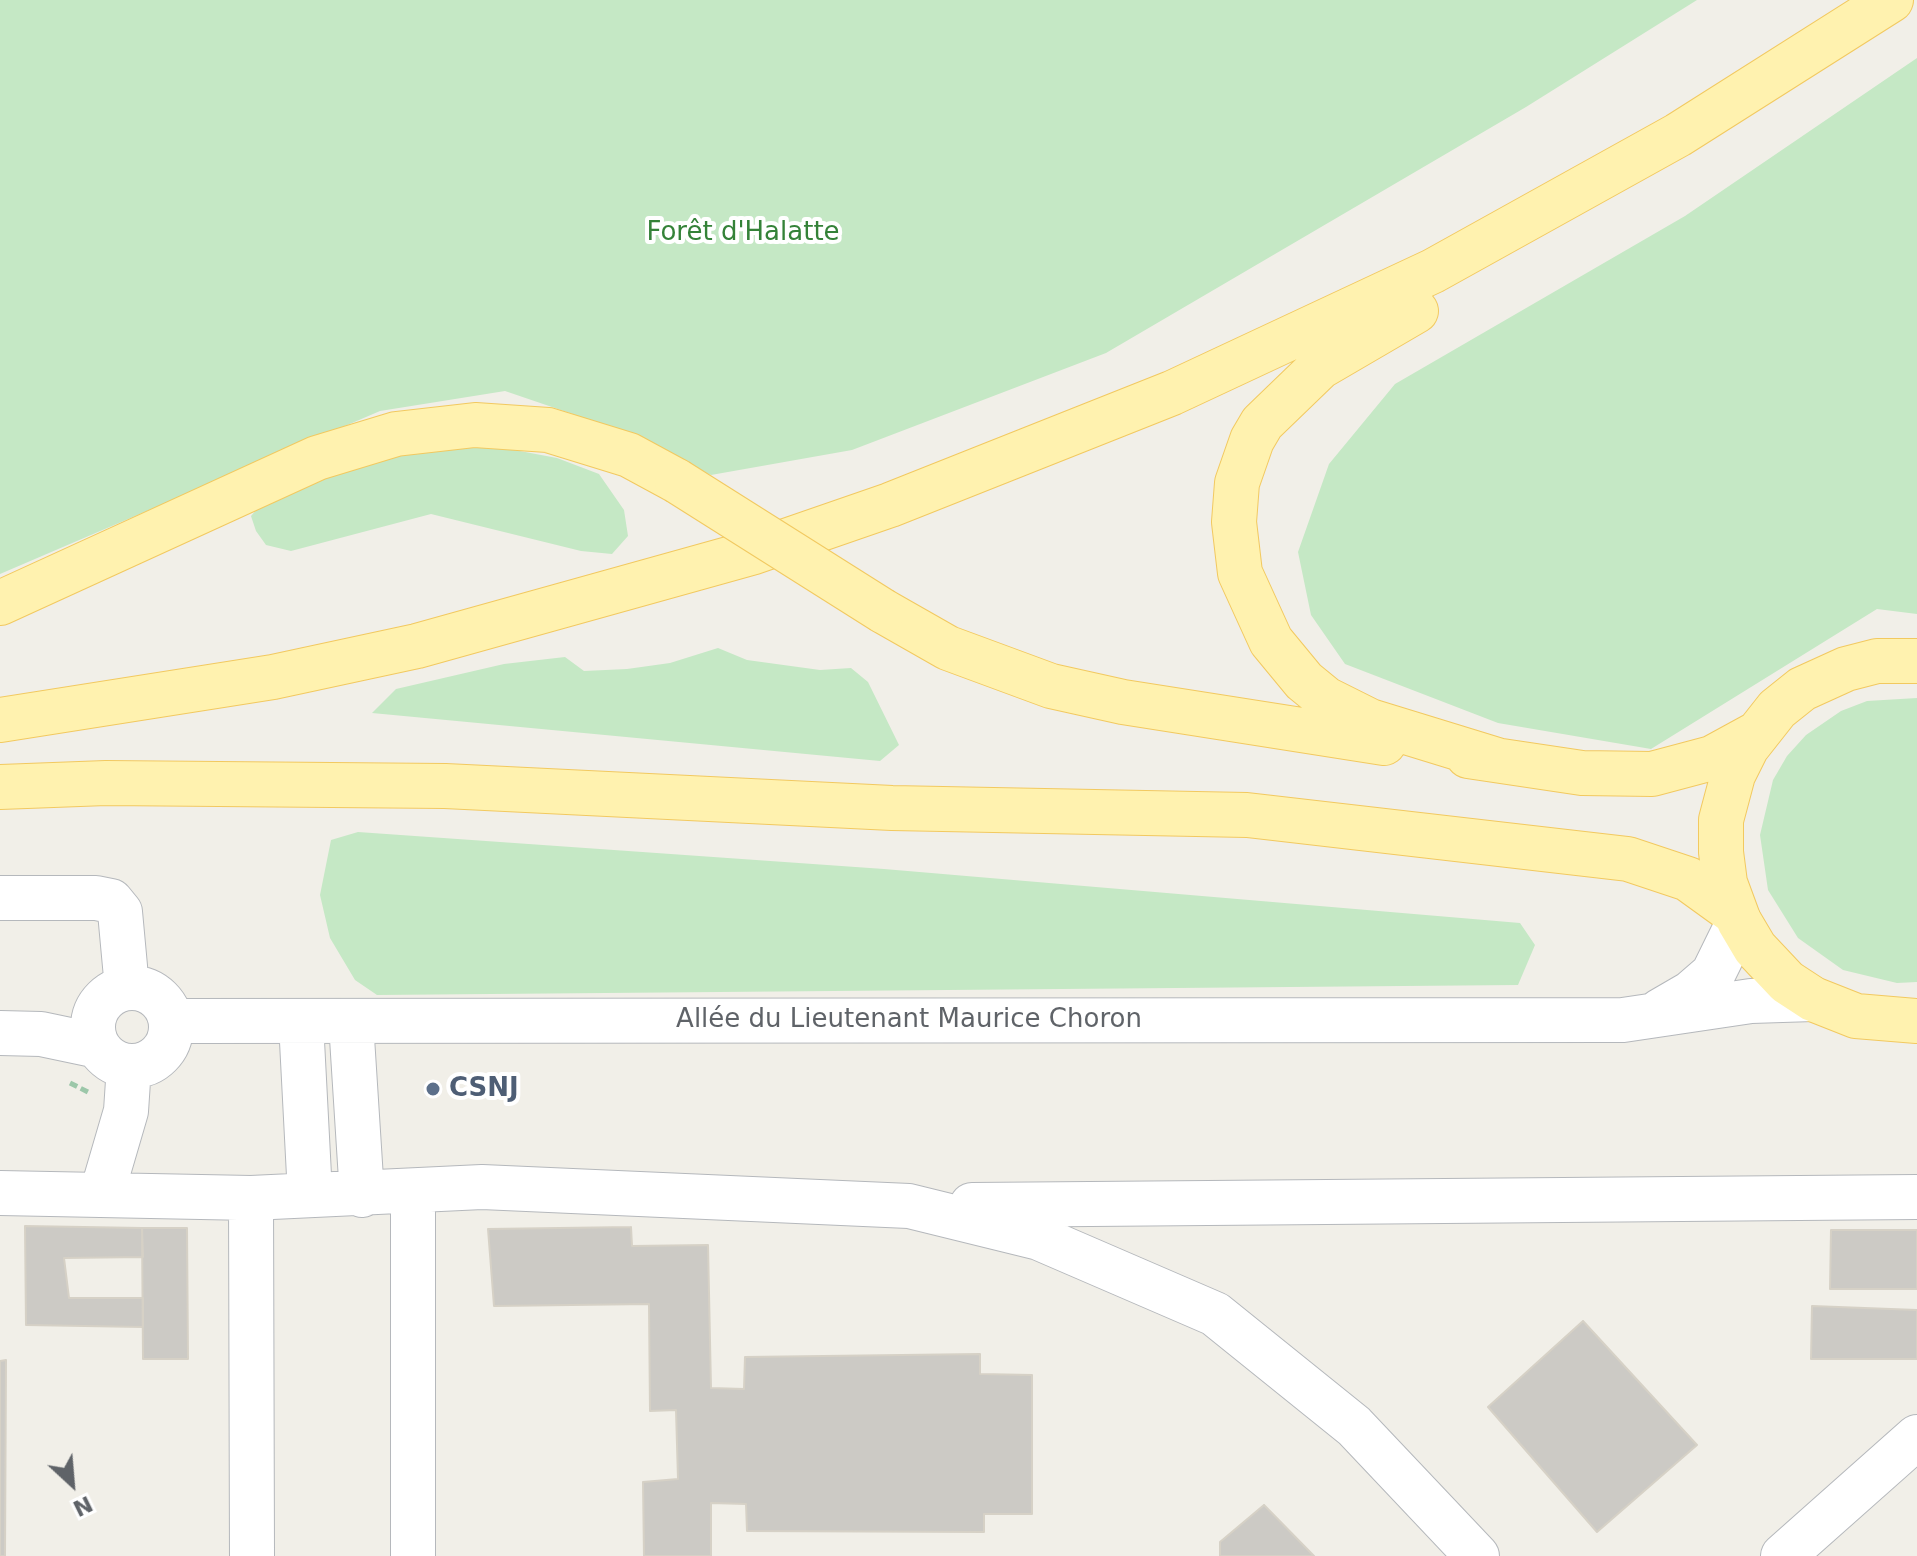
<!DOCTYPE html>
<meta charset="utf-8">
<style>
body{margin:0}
#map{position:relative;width:1917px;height:1556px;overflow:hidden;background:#f1efe8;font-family:"DejaVu Sans",sans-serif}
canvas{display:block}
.north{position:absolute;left:32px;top:1444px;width:80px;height:80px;-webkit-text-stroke:6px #fff;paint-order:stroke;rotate:154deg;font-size:22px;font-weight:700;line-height:32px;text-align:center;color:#5f6368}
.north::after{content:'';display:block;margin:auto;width:28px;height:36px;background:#5f6368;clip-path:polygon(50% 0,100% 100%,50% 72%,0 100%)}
</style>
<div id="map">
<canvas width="1917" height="1556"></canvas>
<div class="north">N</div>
</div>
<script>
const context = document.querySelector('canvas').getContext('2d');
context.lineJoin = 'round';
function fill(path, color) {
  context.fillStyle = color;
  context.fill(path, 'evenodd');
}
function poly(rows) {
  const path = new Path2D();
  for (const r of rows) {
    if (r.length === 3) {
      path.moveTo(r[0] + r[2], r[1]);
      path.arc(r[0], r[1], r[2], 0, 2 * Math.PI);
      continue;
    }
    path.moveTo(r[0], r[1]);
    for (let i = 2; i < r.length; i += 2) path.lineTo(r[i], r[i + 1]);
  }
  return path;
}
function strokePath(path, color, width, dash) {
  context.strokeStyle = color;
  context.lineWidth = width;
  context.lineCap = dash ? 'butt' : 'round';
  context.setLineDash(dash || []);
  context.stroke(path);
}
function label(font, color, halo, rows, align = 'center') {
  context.font = font + ' "DejaVu Sans",sans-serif';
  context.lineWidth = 8;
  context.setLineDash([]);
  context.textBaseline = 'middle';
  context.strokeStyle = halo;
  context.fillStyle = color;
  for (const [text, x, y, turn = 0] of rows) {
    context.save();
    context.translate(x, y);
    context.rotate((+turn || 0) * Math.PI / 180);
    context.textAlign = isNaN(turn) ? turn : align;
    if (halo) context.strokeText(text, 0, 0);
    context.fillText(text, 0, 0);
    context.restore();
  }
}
fill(poly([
 [0,0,1697,0,1526,107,1106,353,852,450,711,475,593,421,505,391,380,411,0,574],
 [1917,58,1917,614,1877,609,1651,749,1498,723,1345,664,1311,615,1298,552,1329,464,1395,384,1685,216],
 [488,445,557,458,599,474,624,510,628,536,612,554,581,551,431,514,291,551,266,545,256,531,251,516,270,494,390,454],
 [718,648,747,660,820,670,851,668,868,682,899,745,880,761,372,713,396,689,504,664,565,657,584,671,627,669,670,663],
 [1917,698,1917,982,1897,983,1843,970,1798,938,1768,890,1760,835,1773,780,1787,756,1806,735,1841,711,1867,701],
 [358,832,884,869,1520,923,1535,945,1518,985,377,995,355,980,330,938,320,895,331,840]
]), '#c5e8c5');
const building = poly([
 [25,1226,142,1228,143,1257,64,1258,69,1298,143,1298,143,1327,26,1325,25,1226],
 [631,1227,632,1246,708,1245,711,1388,744,1389,745,1357,980,1354,980,1374,1032,1375,1032,1514,984,1514,984,1532,747,1531,746,1504,711,1503,711,1556,644,1556,643,1482,678,1479,676,1410,650,1411,649,1304,494,1306,488,1229,631,1227],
 [142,1228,187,1228,188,1359,143,1359,142,1228],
 [1831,1230,1917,1230,1917,1289,1830,1289,1831,1230],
 [1812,1306,1917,1310,1917,1359,1811,1359,1812,1306],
 [1583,1321,1697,1445,1597,1532,1488,1407,1583,1321],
 [6,1360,5,1556,0,1556,0,1361,6,1360],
 [1264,1505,1314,1556,1220,1556,1220,1542,1264,1505]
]);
fill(building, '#cccac5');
strokePath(building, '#d6d1c6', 2);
const minor = poly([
 [0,898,96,898,111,901,120,912,127,988],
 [132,1027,39],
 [1660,1011,1691,993,1713,974,1739,921],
 [171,1021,1623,1020,1751,1001,1813,999],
 [301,1022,310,1195],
 [351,1022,362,1195],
 [0,1033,41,1034,98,1046],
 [0,1193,251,1198,482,1187,909,1206,1039,1238,1215,1314,1354,1426,1477,1556],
 [102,1193,126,1111,129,1066],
 [251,1198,252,1556],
 [972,1205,1917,1197],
 [413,1556,413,1192],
 [1783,1556,1917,1437]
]);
const major = poly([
 [1416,311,1320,367,1262,423,1252,440,1237,483,1234,522,1240,573,1271,641,1304,681,1326,699,1370,721,1497,760],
 [0,603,317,458,396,434,475,425,548,430,629,455,677,481],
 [883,611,948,648,1051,686,1123,702,1384,743],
 [1917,661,1877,661,1846,669,1802,689,1777,709,1747,747,1733,775,1721,820,1721,852,1725,883,1739,921,1755,948,1787,982,1813,999,1856,1016,1917,1021],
 [0,720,273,677,417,646,754,552,890,505,1172,393,1433,271,1678,135,1891,0],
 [1468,756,1582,773,1652,774,1712,758,1756,734],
 [0,787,106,783,445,786,892,808,1247,815,1628,859,1688,879,1735,913]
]);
strokePath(minor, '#b5b8bc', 46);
strokePath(major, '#f2c960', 46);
strokePath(poly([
 [70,1083,90,1093]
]), '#9cc7a9', 5, [8, 4]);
strokePath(minor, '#fff', 44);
strokePath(major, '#fff2af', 44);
const majorBridge = poly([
 [677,481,883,611]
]);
strokePath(majorBridge, '#f2c960', 46, []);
strokePath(majorBridge, '#fff2af', 44);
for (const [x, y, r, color] of [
 [433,1089,8,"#5c6f8a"]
]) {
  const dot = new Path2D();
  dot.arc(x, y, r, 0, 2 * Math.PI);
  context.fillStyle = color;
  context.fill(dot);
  strokePath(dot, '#fff', 3);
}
label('26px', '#348238', '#fff', [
 ["Forêt d'Halatte",743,233]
]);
label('26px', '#5f6368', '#fff', [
 ["Allée du Lieutenant Maurice Choron",909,1020]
]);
label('bold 26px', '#4e5e75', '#fff', [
 ["CSNJ",449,1089]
], 'left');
</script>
